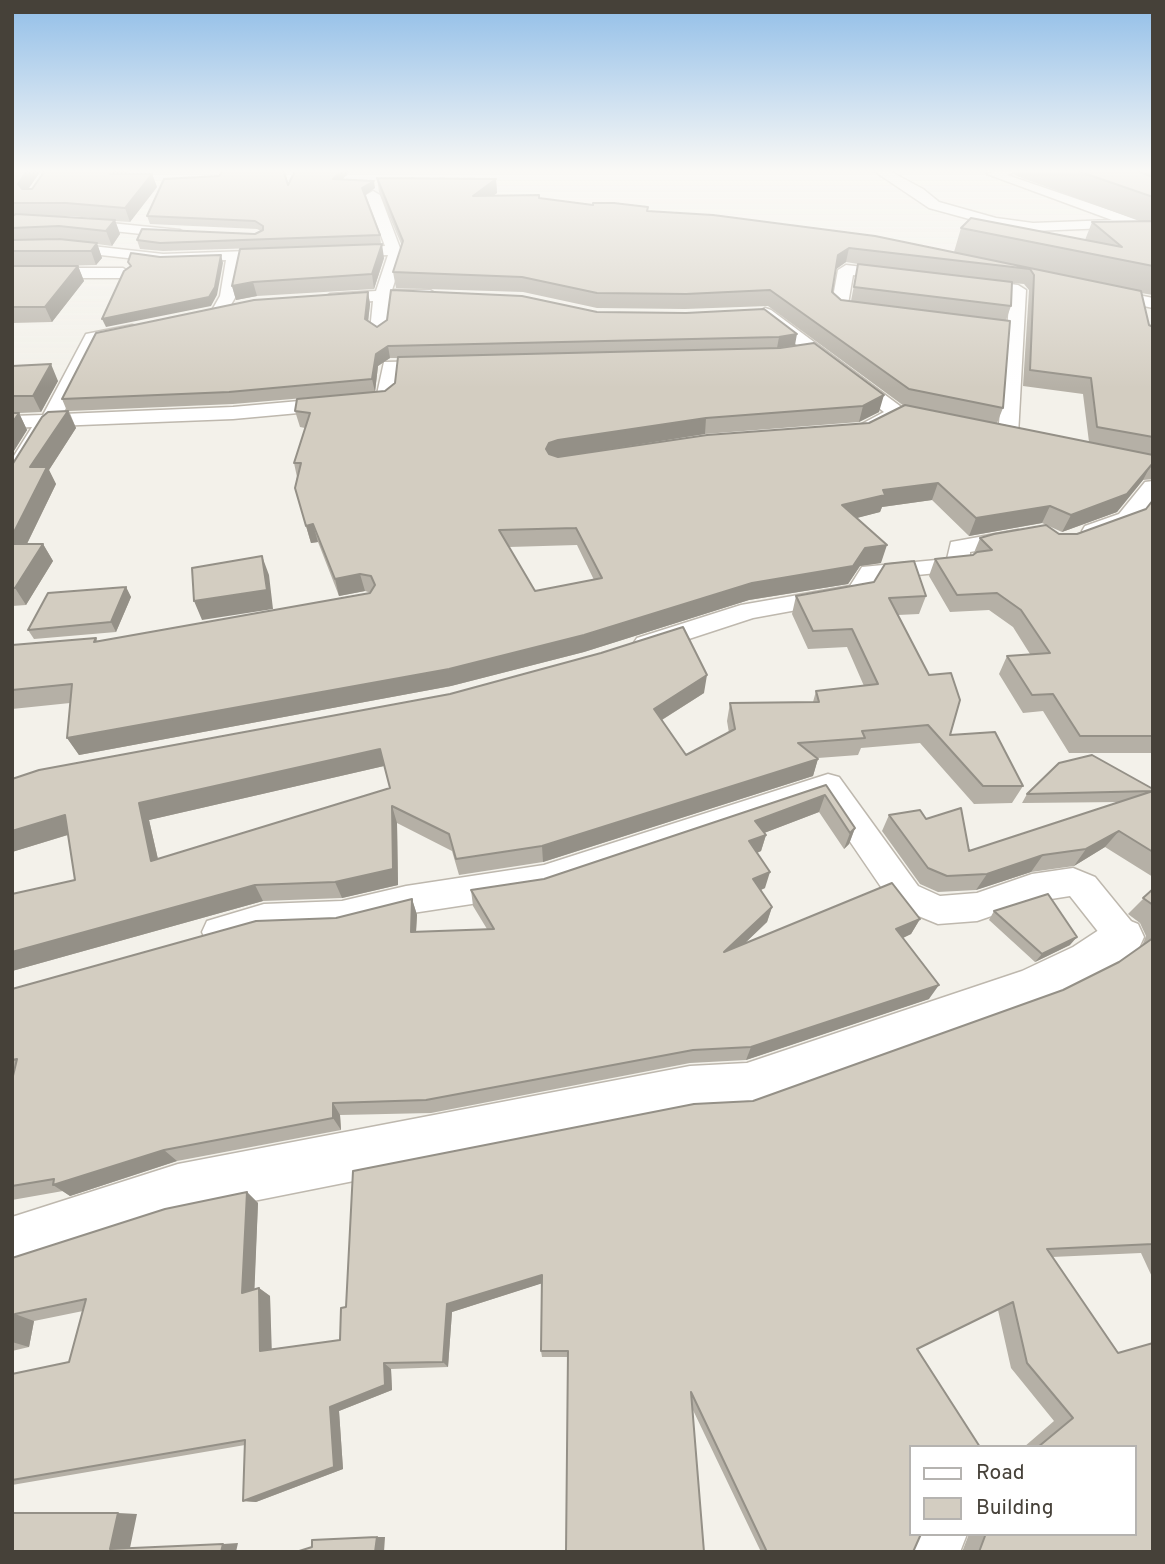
<!DOCTYPE html>
<style>
body{margin:0}
#map{position:relative;width:1165px;height:1564px;overflow:hidden;background:#f3f1ea;font-family:Overpass,sans-serif}
canvas{display:block}
.frame{position:absolute;inset:0;border:14px solid #464139;pointer-events:none}
.legend{position:absolute;left:909px;top:1445px;width:228px;height:91px;box-sizing:border-box;background:#fff;border:2px solid #b5b3b0;margin:0;padding:9px 12px;list-style:none;font-size:21px;color:#464139}
.legend li{display:flex;align-items:center;gap:14px;height:35px}
.legend b{width:35px;border:2px solid #b5b3b0}
</style>
<div id="map">
<canvas width="1165" height="1564"></canvas>
<div class="frame"></div>
<ul class="legend">
<li><b style="height:9px;background:#fff"></b>Road</li>
<li><b style="height:19px;background:#d3cdc1"></b>Building</li>
</ul>
</div>
<script>
const context = document.querySelector('canvas').getContext('2d');
context.lineJoin = 'round';
function poly(rows) {
  const path = new Path2D();
  for (const r of rows) {
    path.moveTo(r[0], r[1]);
    for (let i = 2; i < r.length; i += 2) path.lineTo(r[i], r[i + 1]);
  }
  return path;
}
function strokePath(path, color, width, dash) {
  context.strokeStyle = color;
  context.lineWidth = width;
  context.lineCap = dash ? 'butt' : 'round';
  context.setLineDash(dash || []);
  context.stroke(path);
}
function fill(path, color) {
  context.fillStyle = color;
  context.fill(path, 'evenodd');
}
const minor = poly([
 [871,169,886,169,923,189,939,202,996,218,1033,223,1112,220,987,174,999,169,1022,169,1007,175,1153,225,1153,234,1132,227,1033,231,995,226,929,208,871,169],
 [373,191,380,195,403,256,392,290,430,290,438,295,430,300,390,299,386,331,378,336,370,331,373,301,330,304,322,299,330,294,376,291,388,255,344,256,337,252,344,248,385,246,366,195,373,191],
 [80,220,180,230,187,234,180,238,75,227,73,224,80,220],
 [65,243,163,254,277,250,284,254,277,258,241,260,236,296,225,315,219,317,211,312,220,296,226,260,163,262,65,251,12,252,12,244,65,243],
 [846,265,897,271,905,276,897,281,853,275,848,304,876,309,878,312,870,317,839,313,831,308,838,270,846,265],
 [12,268,123,268,131,273,123,278,12,278,12,268],
 [971,279,1018,285,1026,290,1018,435,1015,439,1001,439,998,435,1010,294,966,287,963,284,971,279],
 [1104,288,1153,298,1153,308,1098,296,1096,293,1104,288],
 [765,308,771,310,904,409,907,413,904,417,872,434,858,434,855,430,858,426,884,412,759,316,757,313,765,308],
 [132,325,138,326,140,330,138,334,99,342,63,414,233,407,377,394,384,362,438,361,447,366,438,371,398,371,395,399,386,405,233,419,55,426,48,432,19,481,12,483,12,459,32,427,12,428,12,416,43,415,86,334,132,325],
 [1153,481,1153,501,1135,524,1093,538,1085,536,1082,531,1085,526,1119,514,1145,482,1153,481],
 [1018,530,1026,532,1029,537,1026,542,970,552,970,565,966,570,878,579,868,597,753,618,646,653,637,650,633,644,637,638,741,605,850,586,862,567,947,559,951,542,1018,530],
 [828,774,839,777,918,886,940,896,977,893,1032,874,1073,868,1095,877,1135,926,1140,937,1135,948,1123,952,1111,948,1070,896,1032,902,977,921,938,924,894,906,821,799,544,893,406,914,342,931,264,934,219,947,207,943,202,932,207,921,264,904,342,901,406,886,544,865,828,774],
 [911,1531,911,1534,967,1534,960,1552,901,1552,911,1531]
]);
const tertiary = poly([
 [1123,918,1138,924,1144,937,1138,950,1103,975,1049,1002,747,1111,690,1114,178,1216,12,1270,12,1217,178,1164,690,1066,747,1063,1022,971,1073,947,1108,924,1123,918]
]);
strokePath(minor, '#beb8ae', 3);
strokePath(tertiary, '#beb8ae', 3);
fill(minor, '#fff');
fill(tertiary, '#fff');
fill(poly([
 [12,169,29,189,32,189,46,169,130,169,126,174,152,174,157,187,130,222,115,221,120,234,112,246,97,244,102,258,96,265,57,266,78,266,84,281,52,322,12,323],
 [56,216,71,216,103,219],
 [296,169,353,169,342,179,375,188,365,195,380,235,381,244,163,251,140,249,137,240,255,234,261,231,257,229,150,224,147,216,288,185],
 [1016,169,1153,169,1153,295,1141,293,1149,325,1153,327,1153,479,1143,480,1117,512,1062,532,1042,523,969,536,932,500,882,507,880,512,856,518,881,563,860,566,848,584,749,600,584,652,451,686,79,755,67,738,70,703,12,709,12,645,96,638,98,642,371,593,365,591,339,596,318,542,311,543,295,488,297,477,294,463,305,428,300,427,295,411,363,393,233,404,69,411,76,428,49,470,56,484,27,544,43,544,53,561,26,605,12,606,12,465,67,411,62,399,368,292,370,304,368,321,377,327,597,312,686,313,764,309,795,345,879,412,859,422,705,434,585,453,869,423,904,406,768,306,685,309,597,308,523,292,396,288,393,272,402,246,379,192,377,178,496,179,497,193,493,196,539,198,647,211,954,252,961,228,1085,240,1092,222,1142,222,1014,175],
 [846,262,858,264,851,301,841,300,832,292,836,269],
 [1012,283,1024,284,1029,290,1023,386,1083,394,1089,442,997,423,1003,408,1006,320,1011,306],
 [390,358,398,358,395,383,385,391,375,392,378,366],
 [577,545,594,580,535,591,509,547],
 [384,258,374,289,257,296,236,300,232,286],
 [12,366,58,381,41,412,19,413,27,430,12,454],
 [1153,500,1153,753,1069,753,1043,711,1023,713,999,674,1007,656,1030,654,1013,627,989,610,950,612,929,576,935,559,973,555,980,538,1059,534,1077,534,1146,509],
 [126,587,131,597,116,632,34,639,28,630],
 [796,596,926,596,919,614,898,615,950,735,1023,786,1012,803,974,804,920,743,861,748,858,755,818,758,813,776,543,862,459,875,452,851,397,823,398,885,342,898,263,901,12,971,12,894,75,880,68,835,12,852,12,779,704,693,662,720,686,755,729,733,727,721,730,703,813,702,816,691,864,686,847,647,808,649,792,614],
 [384,766,390,788,158,859,149,820],
 [826,785,855,828,849,844,844,849,819,812,764,833,766,835,761,851,757,853,765,888,761,890,772,907,767,922,745,943,920,919,911,934,903,938,929,999,746,1060,690,1063,431,1113,340,1115,341,1130,177,1161,70,1196,63,1191,12,1200,12,1080,13,1076,12,1076,12,989,336,918,412,899,417,915,416,932,487,929,473,906,471,890,544,879],
 [1153,789,1153,877,1105,847,1074,866,1031,872,976,890,938,892,920,884,882,831,889,815,926,819,969,851,1121,802,1022,803,1027,794],
 [1153,889,1153,1279,1141,1253,1052,1257,1118,1353,1153,1343,1153,1552,962,1552,969,1534,1135,1534,1135,1447,1024,1447,1054,1421,1011,1368,998,1310,917,1349,980,1447,911,1447,911,1534,921,1534,913,1552,761,1552,692,1408,704,1552,566,1552,568,1357,542,1357,541,1351,542,1283,452,1312,448,1367,391,1369,392,1390,339,1411,343,1469,256,1502,243,1501,245,1445,12,1485,12,1374,69,1362,83,1311,34,1321,29,1347,12,1351,12,1258,165,1209,247,1192,258,1203,254,1290,259,1288,270,1296,271,1349,340,1340,341,1308,346,1307,353,1171,694,1104,753,1101,1063,990,1119,962,1142,946,1146,936,1140,923,1128,914],
 [994,911,1070,945,1035,962,989,920]
]), '#b5b0a6');
fill(poly([
 [28,169,42,169,23,197,18,184],
 [115,169,130,169,115,187,110,174],
 [344,169,353,169,334,187,333,179],
 [152,174,157,187,130,222,125,208],
 [496,179,497,193,474,210,473,196],
 [374,181,375,188,364,196,362,188],
 [115,220,120,234,112,246,106,231],
 [97,243,102,258,96,265,91,251],
 [382,244,384,258,374,289,372,274],
 [849,248,846,262,835,270,838,255],
 [221,255,223,263,217,295,211,306,106,327,102,319],
 [78,266,84,281,52,322,45,307],
 [253,282,257,296,236,300,232,286],
 [368,292,370,304,367,331,365,319],
 [797,334,795,345,777,348,779,337],
 [388,346,390,358,378,366,375,392,372,379,376,354],
 [51,364,58,381,41,412,33,396],
 [884,395,879,412,859,422,863,406],
 [68,411,76,428,49,470,56,484,18,562,12,551,12,536,30,467],
 [19,413,27,430,12,454,12,423],
 [706,418,705,434,558,457,550,460,546,449,549,443,558,440],
 [1152,463,1143,480,1117,512,1062,532,1071,515],
 [938,483,932,500,882,507,880,512,838,523,842,505,883,490],
 [1050,506,1042,523,969,536,976,518],
 [313,524,318,542,311,543,306,526],
 [43,544,53,561,26,605,15,588],
 [887,545,881,563,860,566,848,584,749,600,584,652,451,686,79,755,67,738,865,548],
 [262,556,269,575,273,609,202,620,194,601],
 [360,574,365,591,339,596,335,579],
 [126,587,131,597,116,632,111,622],
 [707,675,704,693,652,726,654,709],
 [380,749,384,766,149,820,162,877,151,861,139,803],
 [818,759,813,776,543,862,542,846],
 [825,795,819,812,751,838,755,821],
 [392,806,397,823,398,885,342,898,335,882],
 [65,815,77,832,12,852,12,831],
 [855,828,849,844,844,849,850,833],
 [1119,831,1105,847,1074,866,1086,849],
 [766,835,761,851,745,858,749,841],
 [1043,855,1031,872,976,890,987,874],
 [770,872,765,888,749,895,753,879],
 [255,885,263,901,12,971,12,952],
 [412,899,417,915,415,948,411,932],
 [772,907,767,922,720,967,724,952],
 [920,919,911,934,888,945,896,929],
 [1077,937,1070,945,1035,962,1042,954],
 [939,985,929,999,746,1060,751,1047],
 [333,1103,340,1115,341,1130,333,1118],
 [164,1150,177,1161,70,1196,53,1185],
 [247,1192,258,1203,254,1301,242,1293],
 [542,1275,543,1283,452,1312,448,1367,443,1362,447,1304],
 [259,1288,270,1296,272,1356,260,1351],
 [15,1314,34,1321,29,1347,12,1342,12,1325],
 [384,1363,391,1369,392,1390,339,1411,343,1469,256,1502,243,1501,330,1407],
 [118,1513,137,1514,130,1548,110,1549],
 [377,1537,385,1537,384,1552,375,1552],
 [238,1543,236,1552,221,1552,223,1544]
]), '#949087');
const building = poly([
 [12,169,28,169,18,184,22,189,32,189,46,169,115,169,110,174,152,174,125,208,66,203,12,203,12,169],
 [224,169,283,169,288,185,296,169,344,169,333,179,374,181,362,188,380,235,160,243,137,240,142,229,255,234,263,230,263,226,255,221,147,216,164,179,219,176,224,169],
 [1072,169,1132,169,1153,177,1153,197,1072,169],
 [377,178,496,179,473,196,539,195,539,198,593,205,593,203,614,203,648,207,647,211,713,215,875,236,1141,291,1149,325,1153,327,1153,437,1097,427,1091,378,1030,370,1034,275,1030,269,849,248,838,255,832,292,841,300,1010,321,1003,408,909,389,770,290,686,294,597,293,522,277,393,272,403,241,377,178],
 [16,214,115,220,106,231,59,226,12,228,12,216,16,214],
 [971,218,1122,247,1092,222,1153,221,1153,266,961,228,971,218],
 [59,239,97,243,91,251,12,251,12,240,59,239],
 [382,244,372,274,253,282,232,286,240,249,382,244],
 [131,253,160,257,221,255,215,287,209,297,102,319,124,271,131,266,128,262,131,253],
 [858,264,1012,282,1011,306,854,287,858,264],
 [12,266,78,266,45,307,12,307,12,266],
 [391,290,522,296,597,312,686,313,764,309,797,334,779,337,388,346,376,354,372,379,229,392,62,399,96,333,254,300,368,292,365,319,377,327,387,320,391,290],
 [814,343,884,395,863,406,706,418,558,440,549,443,546,449,549,454,558,457,707,435,869,423,905,405,1153,455,1153,463,1127,494,1071,515,1050,506,976,518,938,483,883,490,885,495,842,505,887,545,865,548,853,566,752,583,584,635,449,669,67,738,72,684,12,690,12,645,96,638,94,642,370,593,375,585,371,576,360,574,335,579,313,524,306,526,295,488,301,463,294,463,310,413,295,411,297,399,385,391,395,383,398,357,780,348,814,343],
 [576,528,602,578,535,591,499,530,576,528],
 [51,364,33,396,12,396,12,366,51,364],
 [68,411,30,467,47,467,12,536,12,465,42,417,48,412,68,411],
 [12,413,19,413,12,423,12,413],
 [1153,500,1153,736,1080,736,1053,694,1032,695,1007,656,1050,653,1021,610,997,593,957,595,935,559,973,555,977,552,992,550,980,538,994,534,1046,525,1059,534,1077,534,1146,509,1153,500],
 [12,544,43,544,15,588,12,588,12,544],
 [262,556,267,590,194,601,192,568,262,556],
 [914,561,926,596,889,598,929,675,951,673,960,700,950,735,995,732,1023,786,983,786,928,725,862,731,865,738,798,743,818,759,542,846,456,859,449,834,392,806,393,869,335,882,255,885,12,952,12,894,75,880,65,815,12,831,12,779,39,770,450,694,601,653,683,627,707,675,654,709,686,755,735,729,730,703,819,702,816,691,878,684,852,629,813,631,796,596,874,582,885,564,914,561],
 [380,749,390,788,151,861,139,803,380,749],
 [126,587,111,622,28,630,48,593,126,587],
 [1092,755,1153,789,1153,791,1027,794,1059,763,1092,755],
 [826,785,855,828,850,833,825,795,755,821,766,835,749,841,770,872,753,879,772,907,724,952,892,883,920,919,896,929,939,985,751,1047,693,1050,426,1100,333,1103,333,1118,164,1150,53,1185,54,1179,12,1186,12,1080,17,1059,12,1060,12,989,256,921,336,918,412,899,411,932,494,929,471,890,544,879,826,785],
 [1153,791,1153,852,1119,831,1086,849,1043,855,987,874,947,876,928,868,889,815,920,810,926,819,961,808,969,851,1153,791],
 [1153,889,1153,905,1143,898,1153,889],
 [1048,894,1077,937,1042,954,994,911,1048,894],
 [1153,938,1153,1244,1047,1249,1118,1353,1153,1343,1153,1552,979,1552,985,1536,984,1534,1135,1534,1135,1447,1038,1447,1073,1418,1027,1363,1013,1302,917,1349,980,1447,911,1447,911,1534,921,1534,913,1552,767,1552,691,1392,704,1552,566,1552,568,1351,541,1351,542,1275,447,1304,443,1362,384,1363,385,1385,330,1407,334,1467,243,1501,245,1440,12,1480,12,1374,69,1362,86,1299,15,1314,12,1325,12,1258,165,1209,247,1192,242,1293,259,1288,260,1351,340,1340,341,1308,346,1307,353,1171,694,1104,753,1101,1063,990,1119,962,1153,938],
 [12,1513,118,1513,110,1549,223,1544,221,1552,12,1552,12,1513],
 [377,1537,375,1552,296,1552,312,1547,312,1540,377,1537]
]);
fill(building, '#d3cdc1');
strokePath(building, '#949087', 2);
const sky = context.createLinearGradient(0, 0, 0, 388);
sky.addColorStop(0, '#91bee8');
sky.addColorStop(0.44, '#faf9f6');
sky.addColorStop(1, '#faf9f600');
context.fillStyle = sky;
context.fillRect(0, 0, 1165, 388);
</script>
